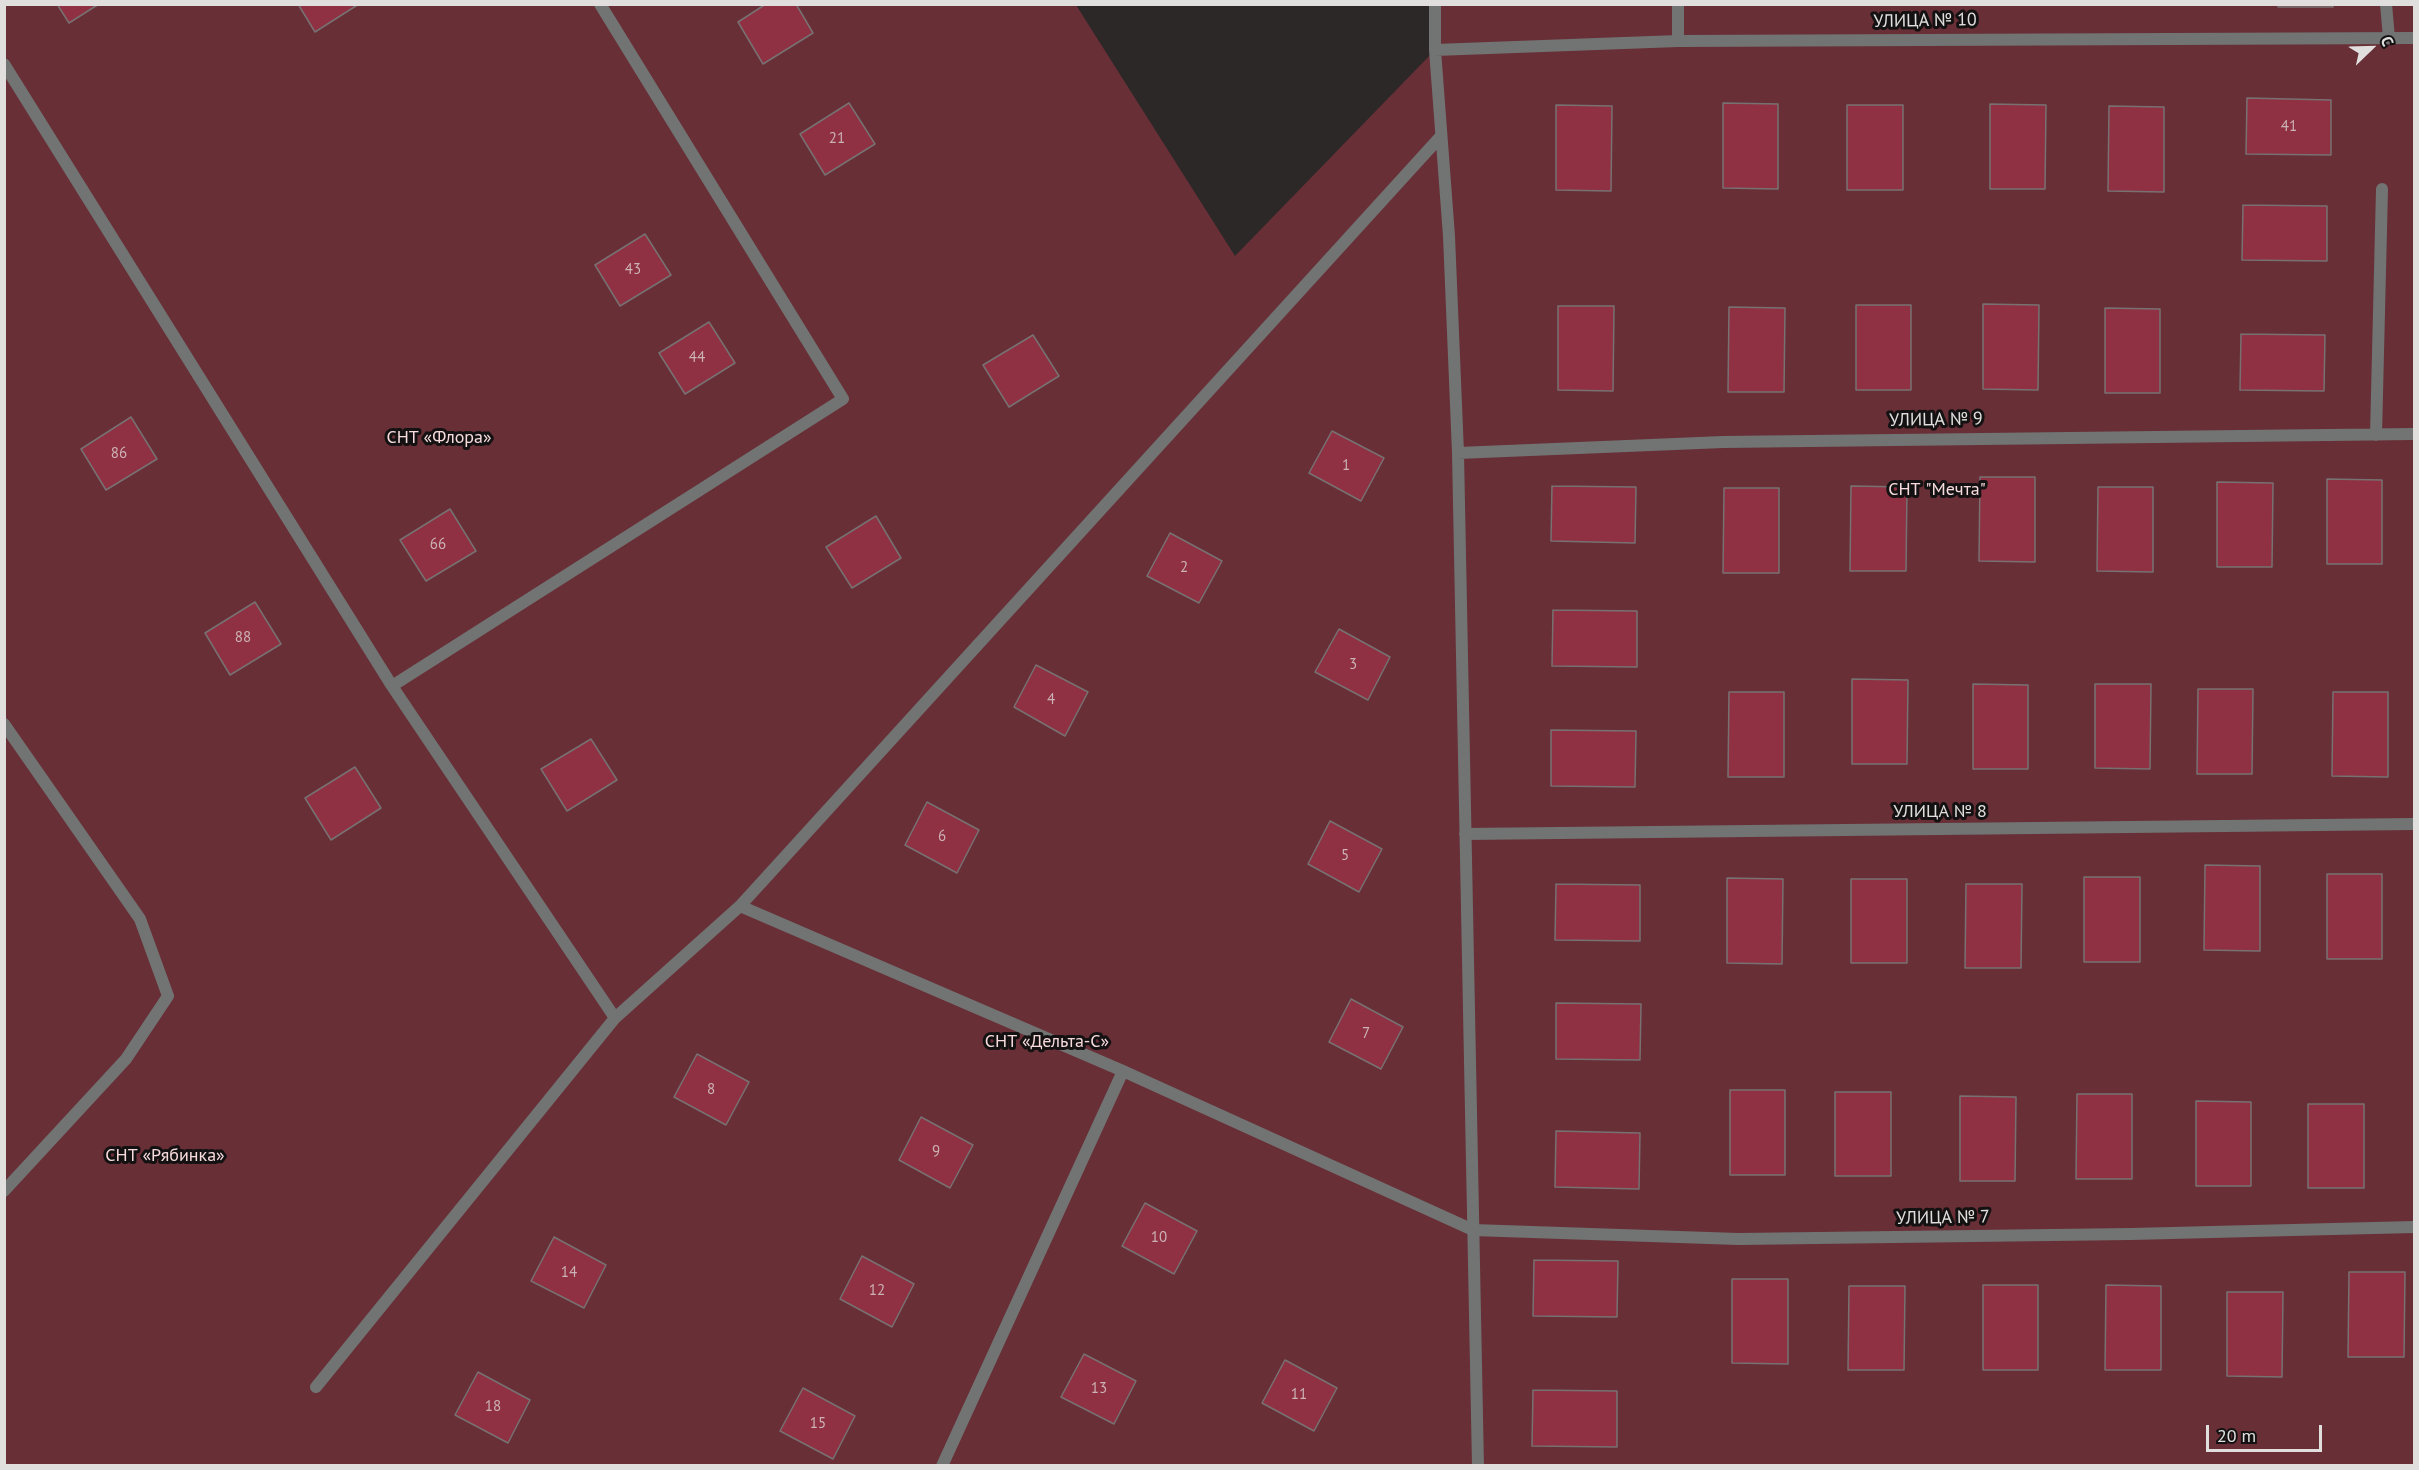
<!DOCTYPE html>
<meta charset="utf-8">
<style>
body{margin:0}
#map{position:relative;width:2419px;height:1470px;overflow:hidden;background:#2c2828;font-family:"PT Sans",sans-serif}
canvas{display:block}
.frame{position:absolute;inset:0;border:6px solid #e1dede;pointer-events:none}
.north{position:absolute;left:2341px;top:18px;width:60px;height:60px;-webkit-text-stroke:4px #131111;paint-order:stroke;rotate:67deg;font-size:16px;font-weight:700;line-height:24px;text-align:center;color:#e1dede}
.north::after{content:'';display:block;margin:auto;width:21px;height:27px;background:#e1dede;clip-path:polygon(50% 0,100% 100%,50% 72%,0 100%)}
.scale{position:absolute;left:2206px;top:1425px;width:116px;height:27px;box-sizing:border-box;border:3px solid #e1dede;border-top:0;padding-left:8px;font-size:18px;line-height:21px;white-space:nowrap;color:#e1dede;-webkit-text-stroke:4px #131111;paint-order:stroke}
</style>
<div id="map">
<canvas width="2419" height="1470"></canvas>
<div class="frame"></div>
<div class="north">С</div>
<div class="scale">20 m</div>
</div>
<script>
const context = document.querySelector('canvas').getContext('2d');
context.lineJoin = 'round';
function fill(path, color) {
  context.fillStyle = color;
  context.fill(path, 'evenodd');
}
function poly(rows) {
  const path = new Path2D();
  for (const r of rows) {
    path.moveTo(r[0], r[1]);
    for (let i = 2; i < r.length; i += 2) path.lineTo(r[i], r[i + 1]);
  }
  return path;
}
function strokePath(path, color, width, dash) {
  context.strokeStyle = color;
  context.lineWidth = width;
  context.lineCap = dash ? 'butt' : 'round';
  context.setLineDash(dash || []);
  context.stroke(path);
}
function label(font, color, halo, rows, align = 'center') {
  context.font = font + ' "PT Sans",sans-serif';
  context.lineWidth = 6;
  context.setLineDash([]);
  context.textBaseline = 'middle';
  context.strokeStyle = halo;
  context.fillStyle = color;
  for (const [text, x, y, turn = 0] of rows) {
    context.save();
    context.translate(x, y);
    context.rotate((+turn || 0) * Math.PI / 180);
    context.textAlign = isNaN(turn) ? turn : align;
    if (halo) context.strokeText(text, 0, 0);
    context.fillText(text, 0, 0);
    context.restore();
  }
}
fill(poly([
 [5,5,1076,5,1235,256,1435,50,1435,5,2414,5,2414,1465,5,1466]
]), '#682f37');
const building = poly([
 [57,4,99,4,69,23,57,4],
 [298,4,359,4,315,32,298,4],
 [766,4,796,4,813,33,763,64,738,22,766,4],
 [2278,4,2333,4,2333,7,2278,7,2278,4],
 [2247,98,2331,100,2331,155,2246,154,2247,98],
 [849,103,875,144,825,175,800,134,849,103],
 [1723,103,1778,104,1778,189,1723,188,1723,103],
 [1990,104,2046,105,2045,189,1990,189,1990,104],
 [1556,105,1612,106,1611,191,1556,190,1556,105],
 [1847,105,1903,105,1903,190,1847,190,1847,105],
 [2109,106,2164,107,2164,192,2108,191,2109,106],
 [2243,205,2327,206,2327,261,2242,260,2243,205],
 [645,234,671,275,620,306,595,265,645,234],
 [1983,304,2039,305,2038,390,1983,389,1983,304],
 [1856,305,1911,305,1911,390,1856,390,1856,305],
 [1558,306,1614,306,1613,391,1558,390,1558,306],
 [1729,307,1785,308,1784,392,1728,392,1729,307],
 [2105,308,2160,309,2160,393,2105,393,2105,308],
 [709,322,735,363,685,394,659,353,709,322],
 [2241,334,2325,335,2324,391,2240,390,2241,334],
 [1033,335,1059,376,1009,407,983,365,1033,335],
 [131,417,157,459,106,490,81,449,131,417],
 [1332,431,1384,458,1361,501,1309,473,1332,431],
 [1980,477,2035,477,2035,562,1979,561,1980,477],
 [2327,479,2382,480,2382,564,2327,564,2327,479],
 [2217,482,2273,483,2272,567,2217,567,2217,482],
 [1552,486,1636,487,1635,543,1551,541,1552,486],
 [1851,486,1907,487,1906,571,1850,571,1851,486],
 [2098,487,2153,487,2153,572,2097,571,2098,487],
 [1724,488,1779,488,1779,573,1723,573,1724,488],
 [450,509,476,551,426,581,400,540,450,509],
 [876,516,901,558,852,588,826,547,876,516],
 [1170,533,1222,561,1199,603,1147,576,1170,533],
 [255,602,281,644,230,675,205,633,255,602],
 [1553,610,1637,611,1637,667,1552,666,1553,610],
 [1339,629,1390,657,1368,700,1315,672,1339,629],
 [1036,665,1088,692,1065,736,1014,707,1036,665],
 [1852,679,1908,680,1907,764,1852,764,1852,679],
 [1973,684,2028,685,2028,769,1973,769,1973,684],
 [2095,684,2151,684,2150,769,2095,768,2095,684],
 [2198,689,2253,689,2252,774,2197,774,2198,689],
 [1729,692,1784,692,1784,777,1728,777,1729,692],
 [2333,692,2388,692,2388,777,2332,776,2333,692],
 [1551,730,1636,731,1635,787,1551,786,1551,730],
 [591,739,617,780,567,811,541,769,591,739],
 [355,767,381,808,331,840,305,798,355,767],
 [927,802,979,830,957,873,905,845,927,802],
 [1330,821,1382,849,1359,892,1308,864,1330,821],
 [2205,865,2260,866,2260,951,2204,950,2205,865],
 [2327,874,2382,874,2382,959,2327,959,2327,874],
 [2084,877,2140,877,2140,962,2084,962,2084,877],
 [1727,878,1783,879,1782,964,1727,963,1727,878],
 [1851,879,1907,879,1907,963,1851,963,1851,879],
 [1556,884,1640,885,1640,941,1555,940,1556,884],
 [1966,884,2022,884,2021,968,1965,968,1966,884],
 [1351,999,1403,1027,1381,1069,1329,1042,1351,999],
 [1556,1003,1641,1004,1640,1060,1556,1059,1556,1003],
 [697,1054,749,1082,726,1125,674,1097,697,1054],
 [1730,1090,1785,1090,1785,1175,1730,1175,1730,1090],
 [1835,1092,1891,1092,1891,1176,1835,1176,1835,1092],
 [2077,1094,2132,1094,2132,1179,2076,1179,2077,1094],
 [1960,1096,2016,1097,2015,1181,1960,1181,1960,1096],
 [2196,1101,2251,1102,2251,1186,2196,1186,2196,1101],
 [2308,1104,2364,1104,2364,1188,2308,1188,2308,1104],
 [921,1117,973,1145,950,1188,899,1160,921,1117],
 [1556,1131,1640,1133,1639,1189,1555,1187,1556,1131],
 [1145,1203,1197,1231,1174,1274,1122,1246,1145,1203],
 [554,1237,606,1265,584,1308,531,1281,554,1237],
 [862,1256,914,1284,892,1327,840,1299,862,1256],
 [1534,1260,1618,1261,1617,1317,1533,1316,1534,1260],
 [2349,1272,2405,1272,2404,1357,2348,1357,2349,1272],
 [1732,1279,1788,1279,1788,1364,1732,1363,1732,1279],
 [1983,1285,2038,1285,2038,1370,1983,1370,1983,1285],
 [2106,1285,2161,1286,2161,1370,2105,1370,2106,1285],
 [1849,1286,1905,1286,1904,1370,1848,1370,1849,1286],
 [2227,1292,2283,1292,2282,1377,2227,1376,2227,1292],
 [1084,1354,1136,1381,1114,1424,1061,1397,1084,1354],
 [1285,1360,1337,1388,1314,1431,1262,1403,1285,1360],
 [478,1372,530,1400,508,1443,455,1415,478,1372],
 [803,1388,855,1416,833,1459,780,1431,803,1388],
 [1533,1390,1617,1391,1617,1447,1532,1446,1533,1390]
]);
fill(building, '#8f3142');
strokePath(building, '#777172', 1.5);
strokePath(poly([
 [4,724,140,919,168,996,126,1059,4,1191]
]), '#717473', 12);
strokePath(poly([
 [1435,4,1435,50,1449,236,1458,453,1478,1466],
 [2386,4,2389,38],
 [1678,41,1678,4],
 [1435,50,1678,41,2414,38],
 [4,64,392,686,843,399,600,4],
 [2376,435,2382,189],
 [1458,453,1723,442,2414,434],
 [392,686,615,1018],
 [1465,834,2414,824],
 [740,906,1123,1071,1473,1230,1738,1239,2131,1234,2414,1227],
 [316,1387,615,1018,740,906,1441,136],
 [942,1466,1123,1071]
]), '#717473', 12);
label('15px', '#ccb3b7', null, [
 ["41",2289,127],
 ["21",837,139],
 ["43",633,270],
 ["44",697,358],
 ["86",119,454],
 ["1",1346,466],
 ["66",438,545],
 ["2",1184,568],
 ["88",243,638],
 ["3",1353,665],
 ["4",1051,700],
 ["6",942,837],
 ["5",1345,856],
 ["7",1366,1034],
 ["8",711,1090],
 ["9",936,1152],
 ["10",1159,1238],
 ["14",569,1273],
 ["12",877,1291],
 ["13",1099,1389],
 ["11",1299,1395],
 ["18",493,1407],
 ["15",818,1424]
]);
label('18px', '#e1dede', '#131111', [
 ["УЛИЦА № 10",1925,21,-1],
 ["УЛИЦА № 9",1936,420,-1],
 ["УЛИЦА № 8",1940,812],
 ["УЛИЦА № 7",1943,1218,-1]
]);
label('18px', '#f7dbdd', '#131111', [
 ["СНТ «Флора»",439,438],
 ["СНТ \"Мечта\"",1937,490],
 ["СНТ «Дельта-С»",1047,1042],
 ["СНТ «Рябинка»",165,1156]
]);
</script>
